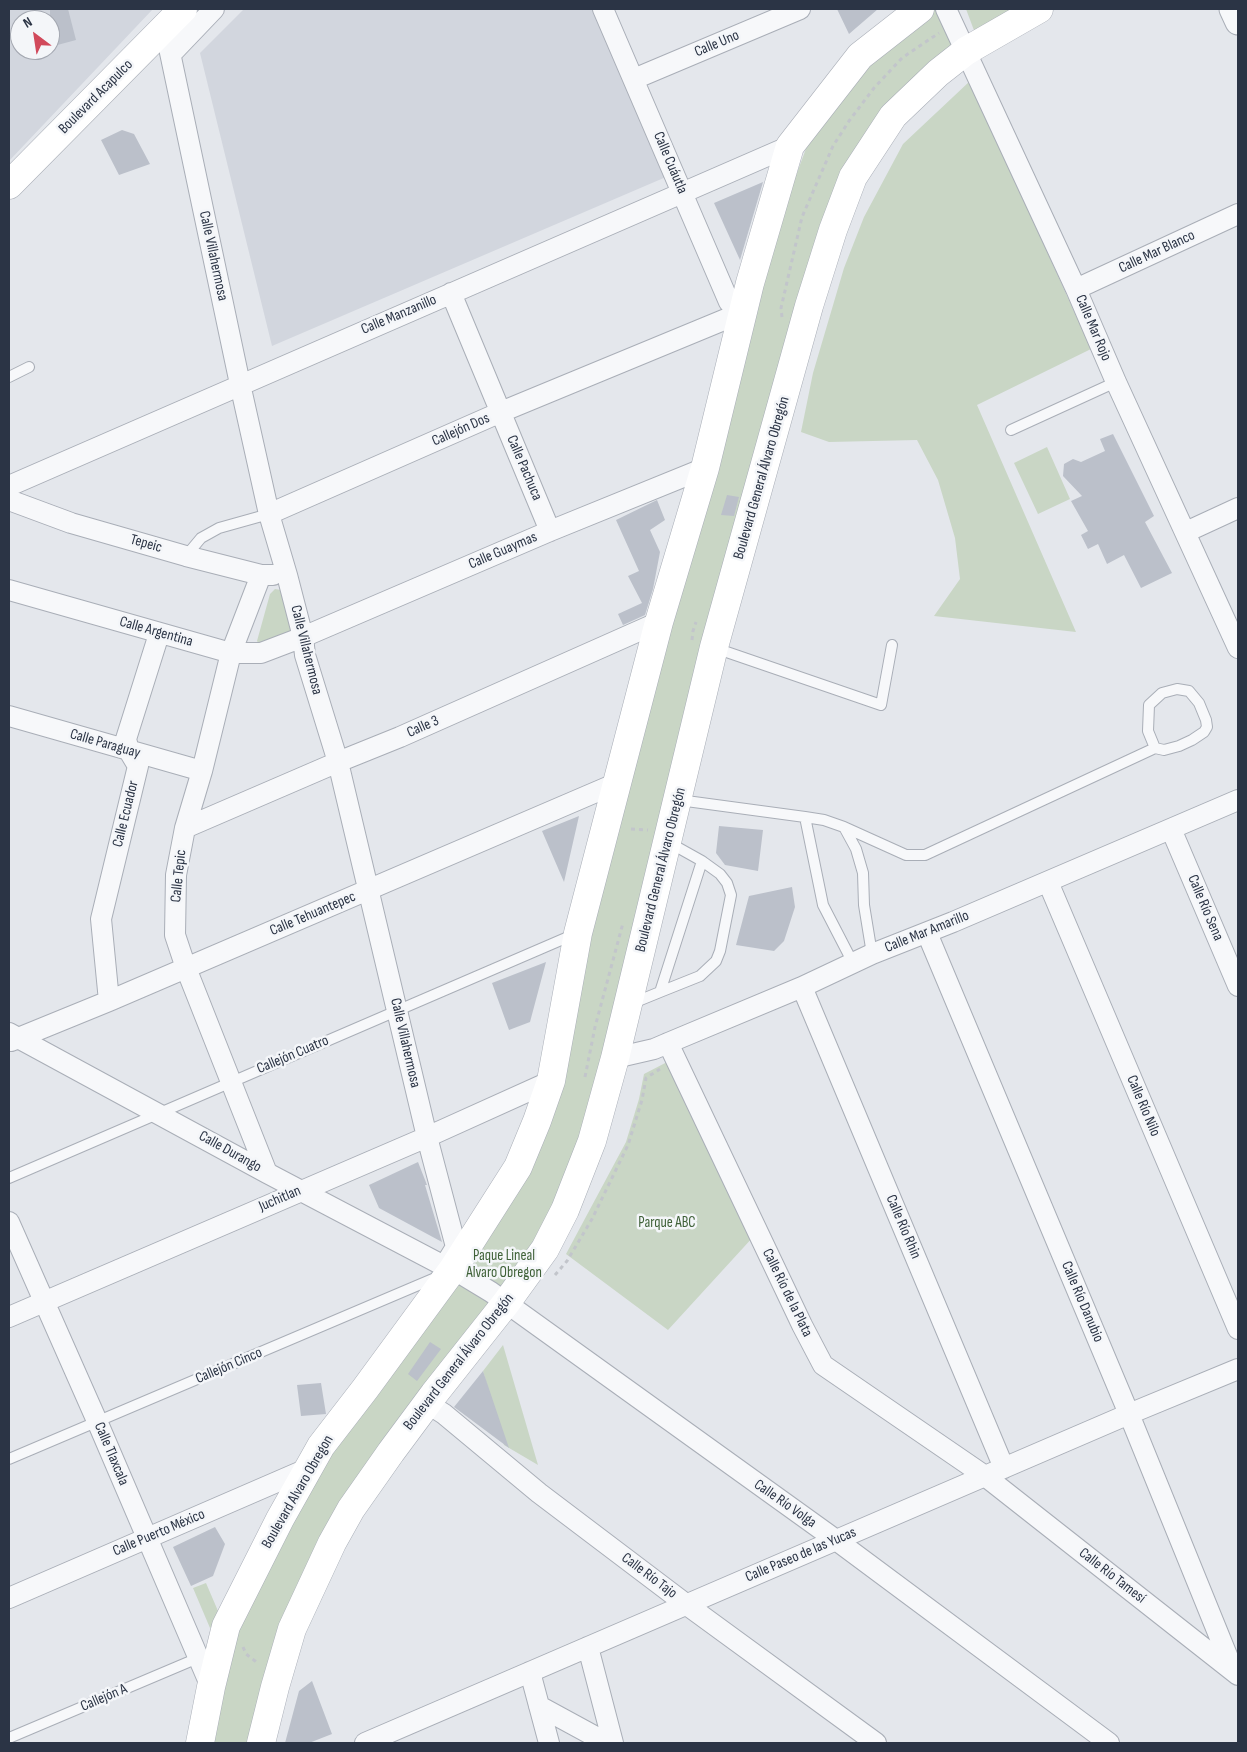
<!DOCTYPE html>
<meta charset="utf-8">
<style>
body{margin:0}
#map{position:relative;width:1247px;height:1752px;overflow:hidden;background:#e4e7ec;font-family:"Sofia Sans Condensed",sans-serif}
canvas{display:block}
.frame{position:absolute;inset:0;border:10px solid #2b3445;pointer-events:none}
.north{position:absolute;left:10px;top:10px;width:50px;height:50px;box-sizing:border-box;background:#f4f6f9;border:1px solid #a4a8b1;border-radius:50%;rotate:329deg;font-size:14px;font-weight:700;line-height:20px;text-align:center;color:#2b3445}
.north::after{content:'';display:block;margin:auto;width:18px;height:22px;background:#d1495b;clip-path:polygon(50% 0,100% 100%,50% 72%,0 100%)}
</style>
<div id="map">
<canvas width="1247" height="1752"></canvas>
<div class="frame"></div>
<div class="north">N</div>
</div>
<script>
const context = document.querySelector('canvas').getContext('2d');
context.lineJoin = 'round';
function fill(path, color) {
  context.fillStyle = color;
  context.fill(path, 'evenodd');
}
function poly(rows) {
  const path = new Path2D();
  for (const r of rows) {
    path.moveTo(r[0], r[1]);
    for (let i = 2; i < r.length; i += 2) path.lineTo(r[i], r[i + 1]);
  }
  return path;
}
function strokePath(path, color, width, dash) {
  context.strokeStyle = color;
  context.lineWidth = width;
  context.lineCap = dash ? 'butt' : 'round';
  context.setLineDash(dash || []);
  context.stroke(path);
}
function label(font, color, halo, rows, align = 'center') {
  context.font = font + ' "Sofia Sans Condensed",sans-serif';
  context.lineWidth = 5;
  context.setLineDash([]);
  context.textBaseline = 'middle';
  context.strokeStyle = halo;
  context.fillStyle = color;
  for (const [text, x, y, turn = 0] of rows) {
    context.save();
    context.translate(x, y);
    context.rotate((+turn || 0) * Math.PI / 180);
    context.textAlign = isNaN(turn) ? turn : align;
    if (halo) context.strokeText(text, 0, 0);
    context.fillText(text, 0, 0);
    context.restore();
  }
}
fill(poly([
 [9,9,153,9,9,161],
 [20,20,50,20,50,50,20,50],
 [244,9,593,9,666,177,272,346,200,53]
]), '#d2d6de');
fill(poly([
 [933,9,955,9,968,46,892,114,813,287,603,1137,362,1508,314,1601,268,1743,207,1743,250,1584,548,1112,636,755,676,613,785,205,807,146,886,44],
 [966,9,1043,9,978,41],
 [970,81,1091,349,977,405,1076,632,934,616,960,579,955,538,938,480,917,440,829,442,801,432,813,373,844,268,864,217,903,144],
 [1047,447,1070,499,1038,514,1014,463],
 [275,589,281,590,295,630,259,644,257,641,270,594],
 [671,1060,754,1236,668,1330,566,1254,626,1142,639,1099,644,1074],
 [503,1345,538,1465,504,1445,483,1371],
 [206,1583,221,1618,210,1628,193,1588]
]), '#c9d6c5');
fill(poly([
 [50,9,68,9,76,40,50,47],
 [837,9,878,9,849,34],
 [122,130,134,134,150,164,119,175,101,140],
 [763,182,740,260,714,203],
 [1113,434,1154,516,1145,522,1172,573,1141,588,1124,555,1107,564,1098,544,1088,549,1081,535,1088,531,1071,501,1082,496,1063,476,1064,464,1073,459,1081,462,1105,451,1100,439],
 [727,495,739,497,734,516,721,515],
 [657,500,665,520,650,530,660,552,653,589,645,615,623,625,618,614,642,603,628,576,639,571,616,520],
 [579,816,564,882,542,831],
 [719,826,763,830,758,871,725,865,716,853],
 [792,887,795,907,784,941,774,951,736,945,749,896],
 [546,962,530,1022,509,1030,492,983],
 [418,1162,427,1185,425,1185,442,1242,379,1208,369,1185],
 [430,1342,441,1349,417,1381,408,1374],
 [483,1371,509,1448,454,1407],
 [321,1383,326,1414,301,1416,297,1385],
 [215,1527,225,1544,213,1576,191,1586,173,1547],
 [312,1681,332,1734,309,1743,285,1743,299,1691]
]), '#bbc0ca');
const service = poly([
 [9,377,29,367],
 [1011,430,1116,382],
 [186,556,201,538,219,528,269,514],
 [715,648,881,705,892,645],
 [679,800,805,817,824,820,844,827,856,849,863,873,864,905,872,954],
 [805,817,823,905,853,963],
 [844,827,906,855,925,855,1155,748,1164,750,1179,746,1192,740,1204,732,1207,727,1206,720,1199,703,1189,691,1177,689,1162,693,1149,705,1148,731,1155,748],
 [660,992,700,976,716,961,720,951,731,895,727,883,720,874,702,861],
 [633,1003,660,992,702,861,668,842],
 [9,1178,575,934],
 [9,1459,435,1278,437,1275],
 [9,1738,198,1658]
]);
const minor = poly([
 [603,9,729,302,743,312],
 [946,9,1076,289,1116,382,1238,648],
 [165,29,240,384,269,514,287,575,303,637,305,655,338,762,427,1137,456,1247,445,1265],
 [171,54,214,9],
 [634,79,800,9],
 [1076,289,1238,214],
 [451,293,550,531],
 [9,486,790,146],
 [9,500,71,523,186,556,261,575,273,575],
 [269,514,501,412,743,312],
 [1186,532,1238,508],
 [261,575,231,653,202,771,185,828,176,875,175,935,186,968,267,1173],
 [9,590,231,653,261,653,303,637,550,531,705,468],
 [9,716,202,771],
 [185,828,338,762,400,737,659,622],
 [1171,829,1238,986],
 [1048,882,1238,1329],
 [927,933,1129,1414,1233,1670],
 [802,987,1004,1468],
 [109,1001,101,919,138,766,129,751,126,739,159,634],
 [9,1033,267,1173,444,1266,453,1269,491,1292,836,1540,1109,1743],
 [11,1041,109,1001,617,783],
 [668,1043,802,1325,823,1365,985,1476,1238,1675],
 [615,1058,654,1049,668,1043,802,987,872,954,953,922,1238,800],
 [9,1222,97,1421,211,1687],
 [9,1317,427,1137,551,1081],
 [427,1403,444,1414,539,1493,687,1605,876,1743],
 [9,1598,309,1468],
 [588,1647,613,1743],
 [530,1672,549,1743],
 [539,1706,607,1743],
 [365,1743,1129,1414,1238,1369]
]);
const tertiary = poly([
 [1232,9,1238,22]
]);
const secondary = poly([
 [9,185,183,9],
 [200,1743,211,1687,226,1626,280,1519,321,1446,365,1389,453,1269,518,1167,537,1121,551,1081,578,933,659,622,705,468,750,283,790,146,860,56,920,9],
 [261,1743,275,1687,292,1629,332,1543,351,1509,391,1452,434,1394,506,1303,545,1249,565,1210,592,1141,615,1058,714,647,809,306,833,230,853,177,893,116,938,73,966,51,1039,9]
]);
strokePath(service, '#a9aeb7', 12);
strokePath(minor, '#a9aeb7', 22);
strokePath(tertiary, '#a9aeb7', 27);
strokePath(secondary, '#a9aeb7', 29);
strokePath(poly([
 [782,317,781,308,802,217,833,146,849,121,874,88,902,58,939,33],
 [692,640,693,631,696,622],
 [631,829,648,830],
 [585,1077,595,1027,623,923],
 [555,1275,567,1261,592,1219,628,1145,642,1100,646,1078,660,1069],
 [243,1647,246,1654,259,1664]
]), '#c2c5cb', 3, [4, 4]);
strokePath(service, '#f7f8fa', 10);
strokePath(minor, '#f7f8fa', 20);
strokePath(tertiary, '#f7f8fa', 25);
strokePath(secondary, '#fff', 28);
label('15px', '#2b3445', '#f4f6f9', [
 ["Calle Uno",717,44,-23],
 ["Boulevard Acapulco",96,97,-45],
 ["Calle Cuáutla",670,163,67],
 ["Calle Mar Blanco",1157,252,-25],
 ["Calle Villahermosa",213,256,78],
 ["Calle Manzanillo",399,315,-23],
 ["Calle Mar Rojo",1093,328,67],
 ["Callejón Dos",461,430,-24],
 ["Calle Pachuca",524,468,67],
 ["Boulevard General Álvaro Obregón",762,478,-74],
 ["Tepeic",146,544,16],
 ["Calle Guaymas",503,551,-23],
 ["Calle Argentina",156,632,16],
 ["Calle Villahermosa",306,650,76],
 ["Calle 3",423,727,-24],
 ["Calle Paraguay",105,744,16],
 ["Calle Ecuador",126,814,-76],
 ["Boulevard General Álvaro Obregón",661,870,-76],
 ["Calle Tepic",179,876,-84],
 ["Calle Río Sena",1205,908,67],
 ["Calle Tehuantepec",313,914,-23],
 ["Calle Mar Amarillo",927,932,-22],
 ["Calle Villahermosa",405,1043,77],
 ["Callejón Cuatro",293,1055,-23],
 ["Calle Río Nilo",1143,1106,67],
 ["Calle Durango",230,1152,29],
 ["Juchitlan",280,1199,-23],
 ["Calle Río Rhin",903,1227,67],
 ["Calle Río de la Plata",787,1293,64],
 ["Calle Río Danubio",1082,1302,67],
 ["Boulevard General Álvaro Obregón",459,1362,-52],
 ["Callejón Cinco",229,1366,-23],
 ["Calle Tlaxcala",111,1454,67],
 ["Boulevard Alvaro Obregon",298,1492,-60],
 ["Calle Río Volga",785,1504,35],
 ["Calle Puerto México",159,1533,-23],
 ["Calle Paseo de las Yucas",801,1555,-23],
 ["Calle Río Tajo",649,1576,37],
 ["Calle Río Tamesí",1112,1576,38],
 ["Callejón A",104,1698,-23]
]);
label('15px', '#3f6138', '#f4f6f9', [
 ["Parque ABC",667,1223],
 ["Paque Lineal",504,1256],
 ["Alvaro Obregon",504,1273]
]);
</script>
